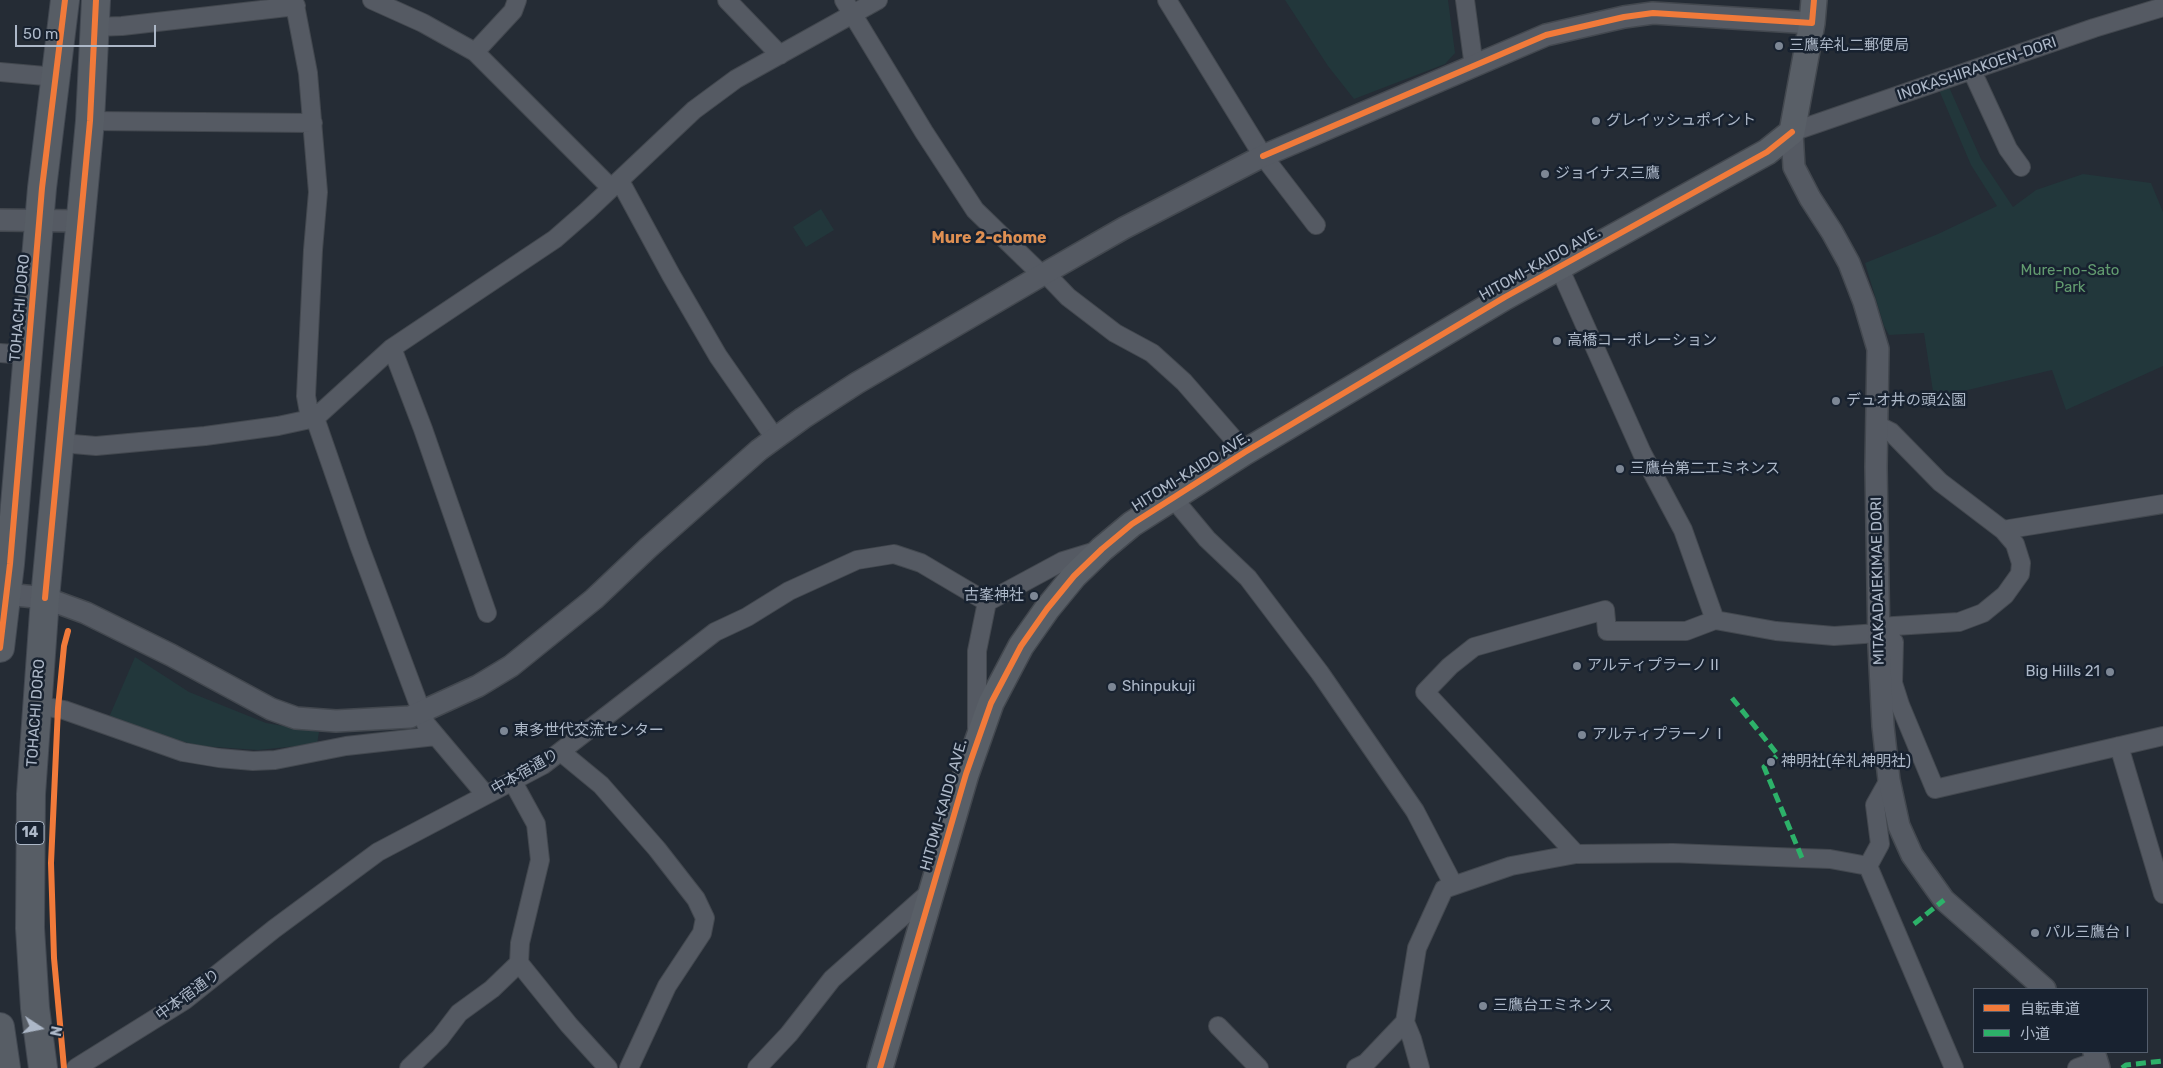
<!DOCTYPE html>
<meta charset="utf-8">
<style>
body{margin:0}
#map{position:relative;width:2163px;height:1068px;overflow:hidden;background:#252c35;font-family:Rubik,"Noto Sans JP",sans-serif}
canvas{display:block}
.legend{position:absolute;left:1973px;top:988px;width:175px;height:65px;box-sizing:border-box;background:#182230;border:1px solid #545e6d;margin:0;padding:6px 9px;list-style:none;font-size:15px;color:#adb8c8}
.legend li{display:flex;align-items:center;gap:10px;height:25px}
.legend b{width:25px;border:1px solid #545e6d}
.north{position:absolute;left:15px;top:1003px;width:50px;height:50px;-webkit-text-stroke:4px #182230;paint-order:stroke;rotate:101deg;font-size:14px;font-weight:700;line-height:20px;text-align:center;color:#adb8c8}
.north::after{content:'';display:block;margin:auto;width:18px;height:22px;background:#adb8c8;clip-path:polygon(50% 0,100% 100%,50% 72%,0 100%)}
.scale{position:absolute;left:15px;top:25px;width:141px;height:22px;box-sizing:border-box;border:2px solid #adb8c8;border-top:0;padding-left:6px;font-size:15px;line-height:18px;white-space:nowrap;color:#adb8c8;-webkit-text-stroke:4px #182230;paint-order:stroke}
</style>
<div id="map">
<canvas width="2163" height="1068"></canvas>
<ul class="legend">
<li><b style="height:6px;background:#f17a3a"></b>自転車道</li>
<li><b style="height:6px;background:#2db169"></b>小道</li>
</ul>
<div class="north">N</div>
<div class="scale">50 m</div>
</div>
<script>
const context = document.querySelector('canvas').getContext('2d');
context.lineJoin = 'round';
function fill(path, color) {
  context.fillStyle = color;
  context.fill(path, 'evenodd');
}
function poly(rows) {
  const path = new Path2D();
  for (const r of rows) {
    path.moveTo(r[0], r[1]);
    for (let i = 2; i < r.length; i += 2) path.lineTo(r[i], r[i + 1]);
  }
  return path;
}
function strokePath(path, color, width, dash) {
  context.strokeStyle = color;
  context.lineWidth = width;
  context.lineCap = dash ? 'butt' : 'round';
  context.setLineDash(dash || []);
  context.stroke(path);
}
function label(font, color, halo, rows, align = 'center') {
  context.font = font + ' Rubik,"Noto Sans JP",sans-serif';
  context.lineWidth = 5;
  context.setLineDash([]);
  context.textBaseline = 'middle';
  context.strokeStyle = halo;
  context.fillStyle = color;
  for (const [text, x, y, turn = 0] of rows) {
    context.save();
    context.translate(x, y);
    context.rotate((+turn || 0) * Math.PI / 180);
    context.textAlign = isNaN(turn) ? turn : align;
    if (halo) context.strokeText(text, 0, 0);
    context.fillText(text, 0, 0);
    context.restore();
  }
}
fill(poly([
 [1285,0,1448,0,1455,53,1445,64,1354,99,1328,66],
 [1949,87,1981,159,2013,207,2036,190,2083,174,2151,183,2163,212,2163,366,2066,410,2052,370,1934,398,1924,333,1889,335,1884,326,1865,263,1938,234,1997,206,1971,165,1939,90],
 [821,209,834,230,806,247,793,227],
 [135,657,189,692,266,723,319,732,317,744,258,750,200,746,107,722]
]), '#22373b');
const minor = poly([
 [294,0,308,73,318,192,313,250,306,396,310,418],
 [372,0,423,23,475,52,611,188],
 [727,0,780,55],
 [844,0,924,132,975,210,1042,275],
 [1167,0,1263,156,1316,225],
 [1465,0,1474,67],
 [95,27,122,26,296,6],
 [475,52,513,11,517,0],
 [1972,71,2008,149,2021,167],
 [0,72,56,77],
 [90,121,313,123],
 [1792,132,2094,28,2163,7],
 [620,181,671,275,718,356,775,438],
 [1559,267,1642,453,1683,530,1715,620],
 [1046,274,1068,297,1115,333,1152,353,1184,382,1245,452],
 [392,348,423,429,487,613],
 [0,353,27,355],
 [315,418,359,545,426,724,485,794],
 [1877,425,1891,432,1940,482,2003,530,2015,544,2021,563,2020,574,2005,595,1983,613,1959,622,1878,627],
 [61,443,96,446,205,436,278,426,315,418,392,348,555,239,587,211,694,110,736,79,878,0],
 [1172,497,1207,539,1248,578,1320,673,1415,811,1453,884],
 [2003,530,2163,504],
 [1878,627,1894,642,1893,683,1900,705,1935,789,2163,736],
 [36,705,64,710,183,752,219,758,253,761,275,760,346,746,436,736],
 [977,728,977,651,987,602,1063,561,1099,550],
 [2119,746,2163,894],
 [561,752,601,785,657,849,696,899,705,918,702,933,667,986,629,1068],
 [513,782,536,824,540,860,520,943,519,963,569,1025,608,1068],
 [1576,854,1425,692,1450,666,1474,647,1605,610,1607,631,1686,631,1715,620,1776,631,1834,636,1879,633],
 [1868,866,1954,1068],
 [1405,1022,1412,1039,1420,1068],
 [1218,1026,1259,1068],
 [76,1068,185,1000,274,929,378,852,543,765,715,632,747,617,789,591,857,560,894,554,921,563,987,602],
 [409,1068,440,1038,459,1013,492,989,519,963],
 [757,1068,789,1034,832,979,931,891],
 [1356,1068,1366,1063,1405,1022,1417,948,1444,889,1511,866,1576,854,1673,853,1802,858,1830,859,1868,866,1880,844,1875,805,1889,780],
 [2077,1068,2097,1061]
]);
const tertiary = poly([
 [1792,132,1794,167,1810,198,1832,232,1849,263,1864,302,1878,349,1876,467,1879,646,1883,726,1889,780,1899,826,1912,855,1944,900,2045,989],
 [0,220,80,221],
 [6,594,45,598,86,613,171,655,271,709,296,718,336,721,410,717,478,686,511,666,594,599,649,547,759,450,803,418,857,383,1042,275,1124,228,1263,156,1546,35,1624,17,1653,13,1812,23],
 [2094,1052,2099,1068]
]);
const secondary = poly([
 [880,1068,966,774,991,703,1021,646,1047,609,1074,576,1102,549,1132,524,1245,452,1505,297,1767,152,1792,132,1812,23,1814,0]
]);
const primary = poly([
 [0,648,10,564,42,188,65,0],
 [0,1027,6,1068],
 [43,1068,35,1008,30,928,31,794,45,598,90,121,96,0]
]);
strokePath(minor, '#43484f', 20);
strokePath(tertiary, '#43484f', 24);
strokePath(secondary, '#43484f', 28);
strokePath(primary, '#424851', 30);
strokePath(minor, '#555a63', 18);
strokePath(tertiary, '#555a63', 21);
strokePath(secondary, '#595f67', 25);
strokePath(primary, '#575d65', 28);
strokePath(poly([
 [1732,698,1778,755,1764,767,1802,858],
 [1914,924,1944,900],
 [2122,1068,2126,1065,2163,1061]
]), '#2db169', 5, [10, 5]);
strokePath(poly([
 [1263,156,1546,35,1624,17,1653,13,1812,23,1814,0],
 [45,598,90,121,96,0],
 [0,648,10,564,42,188,65,0],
 [64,1068,54,958,51,863,58,708,64,646,68,631],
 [880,1068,966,774,991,703,1021,646,1047,609,1074,576,1102,549,1132,524,1245,452,1505,297,1767,152,1792,132]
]), '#f17a3a', 6);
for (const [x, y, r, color] of [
 [1779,46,5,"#7d8795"],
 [1596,121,5,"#7d8795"],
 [1545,174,5,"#7d8795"],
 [1557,341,5,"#7d8795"],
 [1836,401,5,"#7d8795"],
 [1620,469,5,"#7d8795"],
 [1034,596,5,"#7d8795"],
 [1577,666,5,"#7d8795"],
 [2110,672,5,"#7d8795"],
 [1112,687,5,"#7d8795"],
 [504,731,5,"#7d8795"],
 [1582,735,5,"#7d8795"],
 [1771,762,5,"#7d8795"],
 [2035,933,5,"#7d8795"],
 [1483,1006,5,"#7d8795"]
]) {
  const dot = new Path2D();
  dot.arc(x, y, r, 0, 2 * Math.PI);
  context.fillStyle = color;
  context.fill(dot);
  strokePath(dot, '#182230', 2);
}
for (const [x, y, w] of [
 [30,833,28]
]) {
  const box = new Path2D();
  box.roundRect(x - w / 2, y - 11.5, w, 23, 4);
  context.fillStyle = '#182230';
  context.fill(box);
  strokePath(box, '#adb8c8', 1);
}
label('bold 14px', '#adb8c8', null, [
 ["14",30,833]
]);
label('15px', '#adb8c8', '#182230', [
 ["三鷹牟礼二郵便局",1789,46],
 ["グレイッシュポイント",1606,121],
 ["ジョイナス三鷹",1555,174],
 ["高橋コーポレーション",1567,341],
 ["デュオ井の頭公園",1846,401],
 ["三鷹台第二エミネンス",1630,469],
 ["古峯神社",1024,596,"right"],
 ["アルティプラーノⅡ",1587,666],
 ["Big Hills 21",2100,672,"right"],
 ["Shinpukuji",1122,687],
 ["東多世代交流センター",514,731],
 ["アルティプラーノⅠ",1592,735],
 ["神明社(牟礼神明社)",1781,762],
 ["パル三鷹台Ⅰ",2045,933],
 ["三鷹台エミネンス",1493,1006]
], 'left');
label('15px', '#adb8c8', '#182230', [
 ["INOKASHIRAKOEN-DORI",1977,69,-19],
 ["HITOMI-KAIDO AVE.",1540,264,-29],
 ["TOHACHI DORO",20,308,-85],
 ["HITOMI-KAIDO AVE.",1191,472,-32],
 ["MITAKADAIEKIMAE DORI",1878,581,-91],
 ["TOHACHI DORO",36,713,-86],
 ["中本宿通り",525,772,-30],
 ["HITOMI-KAIDO AVE.",944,805,-74],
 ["中本宿通り",188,995,-36]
]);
label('15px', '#629b6f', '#182230', [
 ["Mure-no-Sato",2070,271],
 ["Park",2070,288]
]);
label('bold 16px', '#de8f52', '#182230', [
 ["Mure 2-chome",989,238]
]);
</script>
